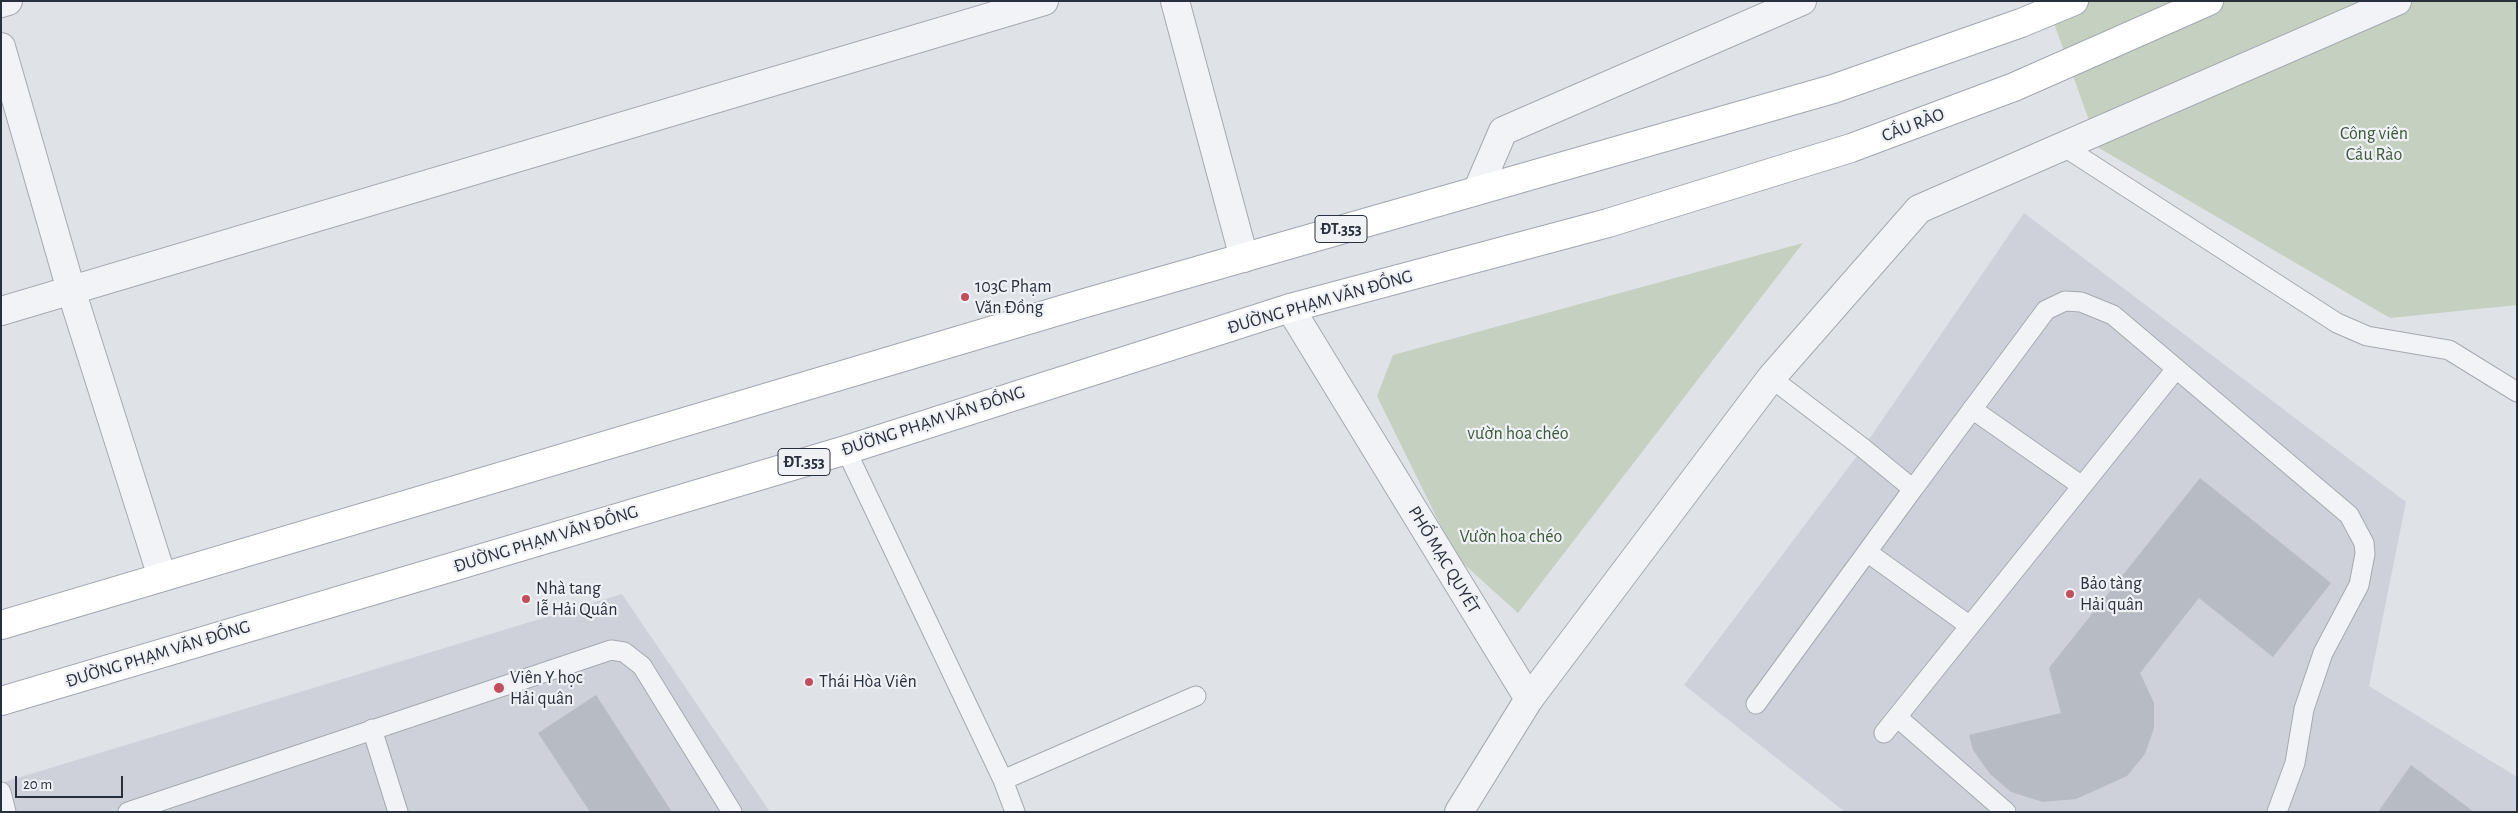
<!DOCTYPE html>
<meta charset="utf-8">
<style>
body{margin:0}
#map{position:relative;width:2518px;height:813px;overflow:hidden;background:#dfe2e7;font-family:"Alegreya Sans",sans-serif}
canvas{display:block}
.frame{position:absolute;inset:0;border:2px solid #29303d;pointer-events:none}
.scale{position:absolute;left:15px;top:776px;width:108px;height:22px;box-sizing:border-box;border:2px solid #29303d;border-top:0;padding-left:6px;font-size:15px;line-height:18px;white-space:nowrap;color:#29303d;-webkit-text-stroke:4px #eff1f5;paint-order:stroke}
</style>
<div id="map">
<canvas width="2518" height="813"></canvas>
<div class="frame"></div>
<div class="scale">20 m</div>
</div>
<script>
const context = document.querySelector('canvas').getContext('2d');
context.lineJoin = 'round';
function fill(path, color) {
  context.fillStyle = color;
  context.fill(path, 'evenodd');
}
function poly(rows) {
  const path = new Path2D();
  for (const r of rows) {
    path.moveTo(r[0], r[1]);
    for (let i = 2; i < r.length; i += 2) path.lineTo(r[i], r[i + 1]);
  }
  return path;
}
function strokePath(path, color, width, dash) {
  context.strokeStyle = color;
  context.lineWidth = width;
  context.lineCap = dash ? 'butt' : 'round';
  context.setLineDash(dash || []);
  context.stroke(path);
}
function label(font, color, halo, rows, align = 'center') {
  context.font = font + ' "Alegreya Sans",sans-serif';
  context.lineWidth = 4.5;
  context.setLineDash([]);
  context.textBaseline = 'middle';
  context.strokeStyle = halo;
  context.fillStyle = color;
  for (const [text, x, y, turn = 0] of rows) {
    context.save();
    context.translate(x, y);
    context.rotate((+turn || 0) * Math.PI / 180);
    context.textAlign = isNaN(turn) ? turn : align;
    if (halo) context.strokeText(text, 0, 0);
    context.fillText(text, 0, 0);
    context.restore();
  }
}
fill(poly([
 [2024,213,2406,502,2369,686,2517,777,2517,812,1845,812,1684,685,1863,448],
 [622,594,770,812,1,812,1,783]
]), '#ced1d9');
fill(poly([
 [2046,1,2517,1,2517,305,2390,318,2099,148],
 [1803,243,1518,613,1456,557,1377,396,1393,355]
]), '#c5d0c1');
fill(poly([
 [2200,478,2331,583,2273,657,2199,598,2140,673,2154,703,2154,728,2145,754,2127,776,2076,799,2043,802,2011,792,1990,774,1973,750,1969,735,2061,713,2049,668],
 [596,695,672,812,590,812,538,733],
 [2411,765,2474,812,2378,812]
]), '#b7bbc4');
const service = poly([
 [2063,146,2337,323,2367,336,2449,350,2517,392],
 [1972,409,2082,486],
 [846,450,1003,780,1015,812],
 [1913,489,2046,310,2065,301,2081,302,2113,315,2349,515,2364,543,2365,554,2359,585,2323,653,2304,709,2295,763,2277,812],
 [1867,552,1970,626],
 [1756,704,1913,489,1863,448,1771,378],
 [1897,717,2006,812],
 [372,729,398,812],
 [1884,733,2176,369],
 [1003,780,1196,696],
 [1,792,6,812],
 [128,812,611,650,624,652,642,666,732,812]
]);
const minor = poly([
 [1175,1,1244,258],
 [1,3,8,1],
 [1,47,71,290,162,577],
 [1478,189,1503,131,1802,1],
 [1,311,1044,1],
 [1529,699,1771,378,1919,209,2397,1]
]);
const tertiary = poly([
 [1290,308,1529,699,1459,812]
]);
const primary = poly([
 [1,625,1085,303,1833,89,2021,23,2074,1],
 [1,701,846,450,1290,308,1608,223,1851,148,2014,87,2209,1]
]);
strokePath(service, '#a5a9b1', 21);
strokePath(minor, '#a5a9b1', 30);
strokePath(tertiary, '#a5a9b1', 30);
strokePath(primary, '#a0a7b2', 30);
strokePath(service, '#f2f3f6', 19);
strokePath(minor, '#f2f3f6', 28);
strokePath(tertiary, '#f2f3f6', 28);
strokePath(primary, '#fff', 28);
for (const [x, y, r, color] of [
 [965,297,5,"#c34e5e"],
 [2070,594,5,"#c34e5e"],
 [526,599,5,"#c34e5e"],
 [809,682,5,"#c34e5e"],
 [499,688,6,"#c34e5e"]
]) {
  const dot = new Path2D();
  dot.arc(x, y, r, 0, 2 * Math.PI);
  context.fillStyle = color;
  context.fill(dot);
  strokePath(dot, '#eff1f5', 2);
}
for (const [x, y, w] of [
 [1341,229,52],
 [804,462,52]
]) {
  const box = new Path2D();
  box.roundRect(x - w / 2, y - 13.5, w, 27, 4);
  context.fillStyle = '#eff1f5';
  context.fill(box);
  strokePath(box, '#29303d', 1);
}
label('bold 16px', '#29303d', null, [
 ["ĐT.353",1341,229],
 ["ĐT.353",804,462]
]);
label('18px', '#29303d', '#eff1f5', [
 ["CẦU RÀO",1913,125,-21],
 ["ĐƯỜNG PHẠM VĂN ĐỒNG",1320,302,-16],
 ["ĐƯỜNG PHẠM VĂN ĐỒNG",933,421,-18],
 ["ĐƯỜNG PHẠM VĂN ĐỒNG",546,539,-17],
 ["PHỐ MẠC QUYÊT",1444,560,59],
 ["ĐƯỜNG PHẠM VĂN ĐỒNG",158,654,-17]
]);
label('18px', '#3d5838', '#eff1f5', [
 ["Công viên",2374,134],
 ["Cầu Rào",2374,155],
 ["vườn hoa chéo",1518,434],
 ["Vườn hoa chéo",1511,537]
]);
label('18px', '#29303d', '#eff1f5', [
 ["103C Phạm",975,287],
 ["Văn Đồng",975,308],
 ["Bảo tàng",2080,584],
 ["Hải quân",2080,605],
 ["Nhà tang",536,589],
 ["lễ Hải Quân",536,610],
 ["Viên Y học",510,678],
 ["Hải quân",510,699],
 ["Thái Hòa Viên",819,682]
], 'left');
</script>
